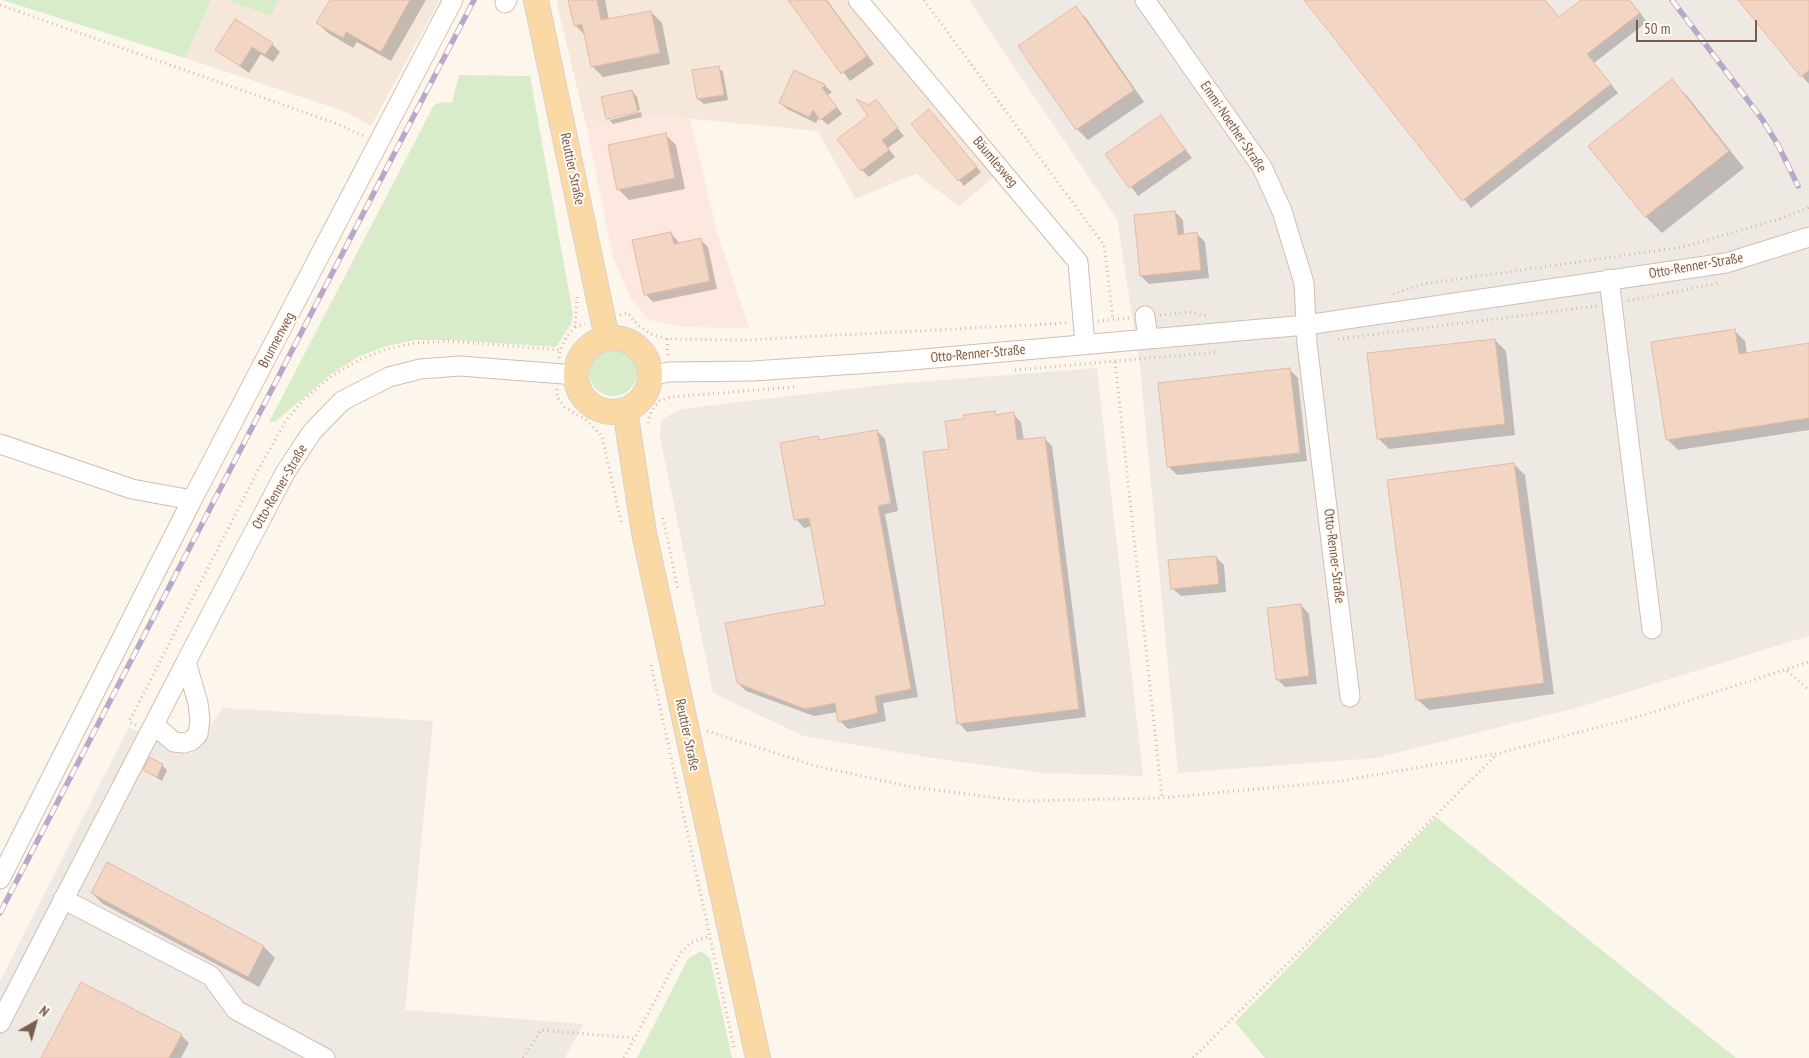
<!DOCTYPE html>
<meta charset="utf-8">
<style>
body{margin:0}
#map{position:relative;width:1809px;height:1058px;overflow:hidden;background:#fdf6ec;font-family:"PT Sans Narrow",sans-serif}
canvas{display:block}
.north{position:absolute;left:10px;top:998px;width:50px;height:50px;-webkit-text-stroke:4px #fffaf3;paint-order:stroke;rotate:38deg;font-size:14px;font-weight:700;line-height:20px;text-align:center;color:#7a5c4d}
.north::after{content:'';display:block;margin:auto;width:18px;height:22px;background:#7a5c4d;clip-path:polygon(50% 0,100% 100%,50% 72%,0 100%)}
.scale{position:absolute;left:1636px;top:20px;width:121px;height:22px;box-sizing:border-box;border:2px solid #7a5c4d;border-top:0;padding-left:6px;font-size:15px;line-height:18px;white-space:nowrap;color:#7a5c4d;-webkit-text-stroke:4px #fffaf3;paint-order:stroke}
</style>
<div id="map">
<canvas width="1809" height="1058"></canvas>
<div class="north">N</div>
<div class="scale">50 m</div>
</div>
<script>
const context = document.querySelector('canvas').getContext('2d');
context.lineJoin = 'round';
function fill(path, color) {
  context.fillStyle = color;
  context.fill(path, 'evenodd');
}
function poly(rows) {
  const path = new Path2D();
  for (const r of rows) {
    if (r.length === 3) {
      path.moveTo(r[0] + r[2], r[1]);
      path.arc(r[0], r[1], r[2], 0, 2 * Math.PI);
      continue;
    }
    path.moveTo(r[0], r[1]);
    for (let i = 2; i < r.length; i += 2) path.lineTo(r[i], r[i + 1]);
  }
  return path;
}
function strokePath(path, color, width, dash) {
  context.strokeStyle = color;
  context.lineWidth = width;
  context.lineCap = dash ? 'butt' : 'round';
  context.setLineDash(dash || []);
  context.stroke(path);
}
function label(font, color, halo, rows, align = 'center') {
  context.font = font + ' "PT Sans Narrow",sans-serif';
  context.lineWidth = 4;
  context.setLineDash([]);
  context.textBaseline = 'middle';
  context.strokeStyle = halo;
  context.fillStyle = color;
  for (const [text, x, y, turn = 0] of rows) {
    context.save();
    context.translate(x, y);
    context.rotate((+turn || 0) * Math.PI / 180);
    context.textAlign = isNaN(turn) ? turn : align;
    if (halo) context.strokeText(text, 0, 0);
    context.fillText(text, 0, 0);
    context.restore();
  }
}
fill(poly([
 [211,0,227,0,271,16,279,0,440,0,371,126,344,111,185,58],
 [556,0,854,0,998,174,959,206,916,174,855,199,818,131,651,115,587,129]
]), '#f5e8da');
fill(poly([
 [651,115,690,118,717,232,749,328,684,327,649,320,630,298,612,254,587,129]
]), '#fde8e0');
fill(poly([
 [969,0,1809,0,1809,636,1579,707,1376,758,1178,773,1140,366,1117,219],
 [1097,368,1143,776,1044,773,938,759,803,736,713,693,660,437,661,420,681,409,891,384],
 [223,708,433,721,405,1010,583,1024,565,1058,0,1058,0,981,129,727,191,754]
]), '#efe9e4');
fill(poly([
 [2,0,211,0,185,58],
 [227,0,279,0,271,16],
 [459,75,530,76,573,314,571,324,556,347,452,340,415,340,387,346,360,356,331,374,275,422,269,422,434,105,442,102,452,103],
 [613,372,24],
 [1436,817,1736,1058,1265,1058,1235,1022],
 [701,951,710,958,732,1058,637,1058,688,959]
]), '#d8ecc9');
fill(poly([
 [331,0,426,0,391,61,357,42,353,48,328,33,318,23],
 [570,0,605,0,609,20,651,12,662,23,670,64,603,77,592,66,586,36,575,25],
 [789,0,827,0,874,64,850,81],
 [1306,0,1545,0,1560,18,1583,0,1630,0,1647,22,1594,63,1618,93,1471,208],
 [1740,0,1809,0,1809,84,1802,76],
 [1075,8,1086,18,1144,102,1088,140,1077,129],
 [272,44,280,52,273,62,261,54,249,73,217,50],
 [718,67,723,72,728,100,704,104,698,99],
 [794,72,825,86,832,92,828,95,842,114,828,125,819,117,816,123,787,109,781,103],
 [1672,81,1688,97,1744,168,1662,233,1646,217,1590,146],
 [632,91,637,97,640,110,610,117,610,120,641,112,642,117,613,124,608,118],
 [876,101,904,136,888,148,895,157,869,177,862,170,870,116,869,106],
 [934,116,981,172,964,186,913,124],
 [1161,117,1192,158,1138,196,1107,154],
 [665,134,676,145,685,189,629,200,618,189],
 [1175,212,1183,220,1184,235,1197,234,1205,242,1209,278,1149,284,1141,276],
 [671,233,680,244,700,239,708,247,717,289,653,302,645,294],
 [1734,330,1745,341,1747,354,1809,345,1809,430,1678,450,1667,439],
 [1495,340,1506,351,1515,435,1389,449,1378,438],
 [1290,370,1298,378,1307,461,1177,475,1169,467],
 [994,413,997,416,1013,414,1021,422,1024,441,1044,438,1052,446,1086,717,967,732,959,723,950,450,965,420],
 [877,431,885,439,898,511,885,514,918,697,883,703,886,721,848,729,840,721,838,712,814,716,746,691,738,683,826,606,812,526,804,528,796,519,818,437,821,441],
 [1514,464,1525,475,1554,694,1429,710,1418,700],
 [1216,557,1224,565,1226,592,1181,596,1172,588],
 [1301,605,1309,614,1317,684,1285,687,1277,679],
 [162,765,167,770,162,781,144,770],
 [107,864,264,947,275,958,259,987,103,904,92,893],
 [181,1035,189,1043,181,1058,43,1058]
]), '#0003');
const building = poly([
 [330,0,410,0,381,52,346,32,343,38,316,23,330,0],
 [568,0,597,0,601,20,651,11,660,53,591,67,582,24,574,26,568,0],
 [788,0,826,0,867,56,841,74,788,0],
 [1304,0,1545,0,1559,17,1581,0,1629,0,1640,13,1587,54,1611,84,1462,201,1304,0],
 [1738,0,1809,0,1809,70,1801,77,1738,0],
 [1076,6,1134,90,1076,130,1018,46,1076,6],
 [235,19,273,43,265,55,252,47,240,66,215,50,235,19],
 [719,66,724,95,697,99,692,70,719,66],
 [794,70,826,85,822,88,837,107,820,120,813,110,809,117,779,103,794,70],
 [1672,79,1729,151,1645,217,1588,146,1672,79],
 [632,90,638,112,606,119,601,97,632,90],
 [856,99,869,105,876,99,898,128,882,140,889,150,861,171,837,139,868,116,856,99],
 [929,109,977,167,958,181,911,124,929,109],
 [1161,115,1185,150,1129,188,1105,154,1161,115],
 [666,133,675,178,617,190,608,145,666,133],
 [1175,211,1178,235,1197,232,1201,270,1140,276,1134,215,1175,211],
 [671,232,674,244,701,238,710,281,644,295,632,240,671,232],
 [1735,329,1739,354,1809,343,1809,418,1666,440,1651,342,1735,329],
 [1495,339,1505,424,1377,439,1367,353,1495,339],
 [1290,368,1300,453,1167,467,1158,383,1290,368],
 [995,411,995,415,1014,412,1017,440,1045,437,1079,709,957,724,923,452,949,449,945,421,964,419,963,415,995,411],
 [877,430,891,503,878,506,911,689,875,696,878,713,838,722,835,703,805,709,737,683,725,623,825,605,809,518,794,520,780,443,818,436,819,440,877,430],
 [1514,463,1544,683,1416,700,1387,480,1514,463],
 [1216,556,1219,584,1171,589,1168,560,1216,556],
 [1301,604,1309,676,1276,680,1267,608,1301,604],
 [149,757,163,764,157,777,143,770,149,757],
 [107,862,264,946,248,977,91,893,107,862],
 [81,982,182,1034,169,1058,41,1058,81,982]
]);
fill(building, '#f3d5c3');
strokePath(building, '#e6bba3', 1);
const minor = poly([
 [858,0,1078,262,1085,344],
 [1145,0,1262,167,1282,211,1304,283,1307,343,1350,697],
 [505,3,507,0],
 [1609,279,1652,629],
 [1145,316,1148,338],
 [650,376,669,372,753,371,901,361,1306,325,1726,263,1809,237],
 [0,444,132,489,192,500,453,0],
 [186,662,285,473,312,432,342,401,389,377,420,369,460,366,576,375],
 [0,879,192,500],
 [63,899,211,976,236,1010,325,1058],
 [0,1023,186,662,198,703,200,720,198,734,191,741,184,743,174,742,159,729,156,722]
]);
const major = poly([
 [536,0,607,338],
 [613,375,37],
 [625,410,644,533,758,1058]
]);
strokePath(minor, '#d1beb0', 21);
strokePath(major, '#dad1cd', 26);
strokePath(poly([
 [924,0,1104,245,1113,319],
 [0,5,332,122,364,136],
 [1393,294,1423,284,1683,247,1783,218,1809,207],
 [1628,301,1718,283],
 [620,315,628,313,638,325,651,334,667,339,745,340,1067,323],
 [1160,315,1189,312,1206,316],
 [1098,321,1129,318],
 [575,327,585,324],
 [667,339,668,356],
 [1338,339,1597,306],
 [559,358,560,350,567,336,575,327,577,297],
 [1115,362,1162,798],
 [1015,370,1218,352],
 [557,389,557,397,565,407,586,420,602,436,621,522],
 [648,423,651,412,659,401,671,397,794,387],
 [663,518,678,590],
 [651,665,734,1048],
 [1787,671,1809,690],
 [136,725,129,722,256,474,285,422,303,400,333,375,361,359,387,349,415,343,449,341,560,350],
 [707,731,816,766,912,787,1022,801,1162,798,1340,781,1496,754,1644,715,1809,662],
 [523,1058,541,1030,633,1038],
 [624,1058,680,954,690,943,710,936],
 [1193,1058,1495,756]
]), '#d9b8a5', 3, [1, 4]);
strokePath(minor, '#fff', 19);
strokePath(major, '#fbd9a5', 24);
const rail = poly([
 [1672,0,1762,119,1778,145,1798,186],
 [0,913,474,0]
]);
strokePath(rail, '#b9a8c9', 5.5);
strokePath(rail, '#fffaf3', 4, [11]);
label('14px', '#7a5c4d', '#fffaf3', [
 ["Emmi-Noether-Straße",1233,127,56],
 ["Bäumlesweg",995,162,50],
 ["Reuttier Straße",572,169,78],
 ["Otto-Renner-Straße",1696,266,-10],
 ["Brunnenweg",277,340,-62],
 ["Otto-Renner-Straße",978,354,-5],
 ["Otto-Renner-Straße",280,487,-60],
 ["Otto-Renner-Straße",1334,556,83],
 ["Reuttier Straße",687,735,78]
]);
</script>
